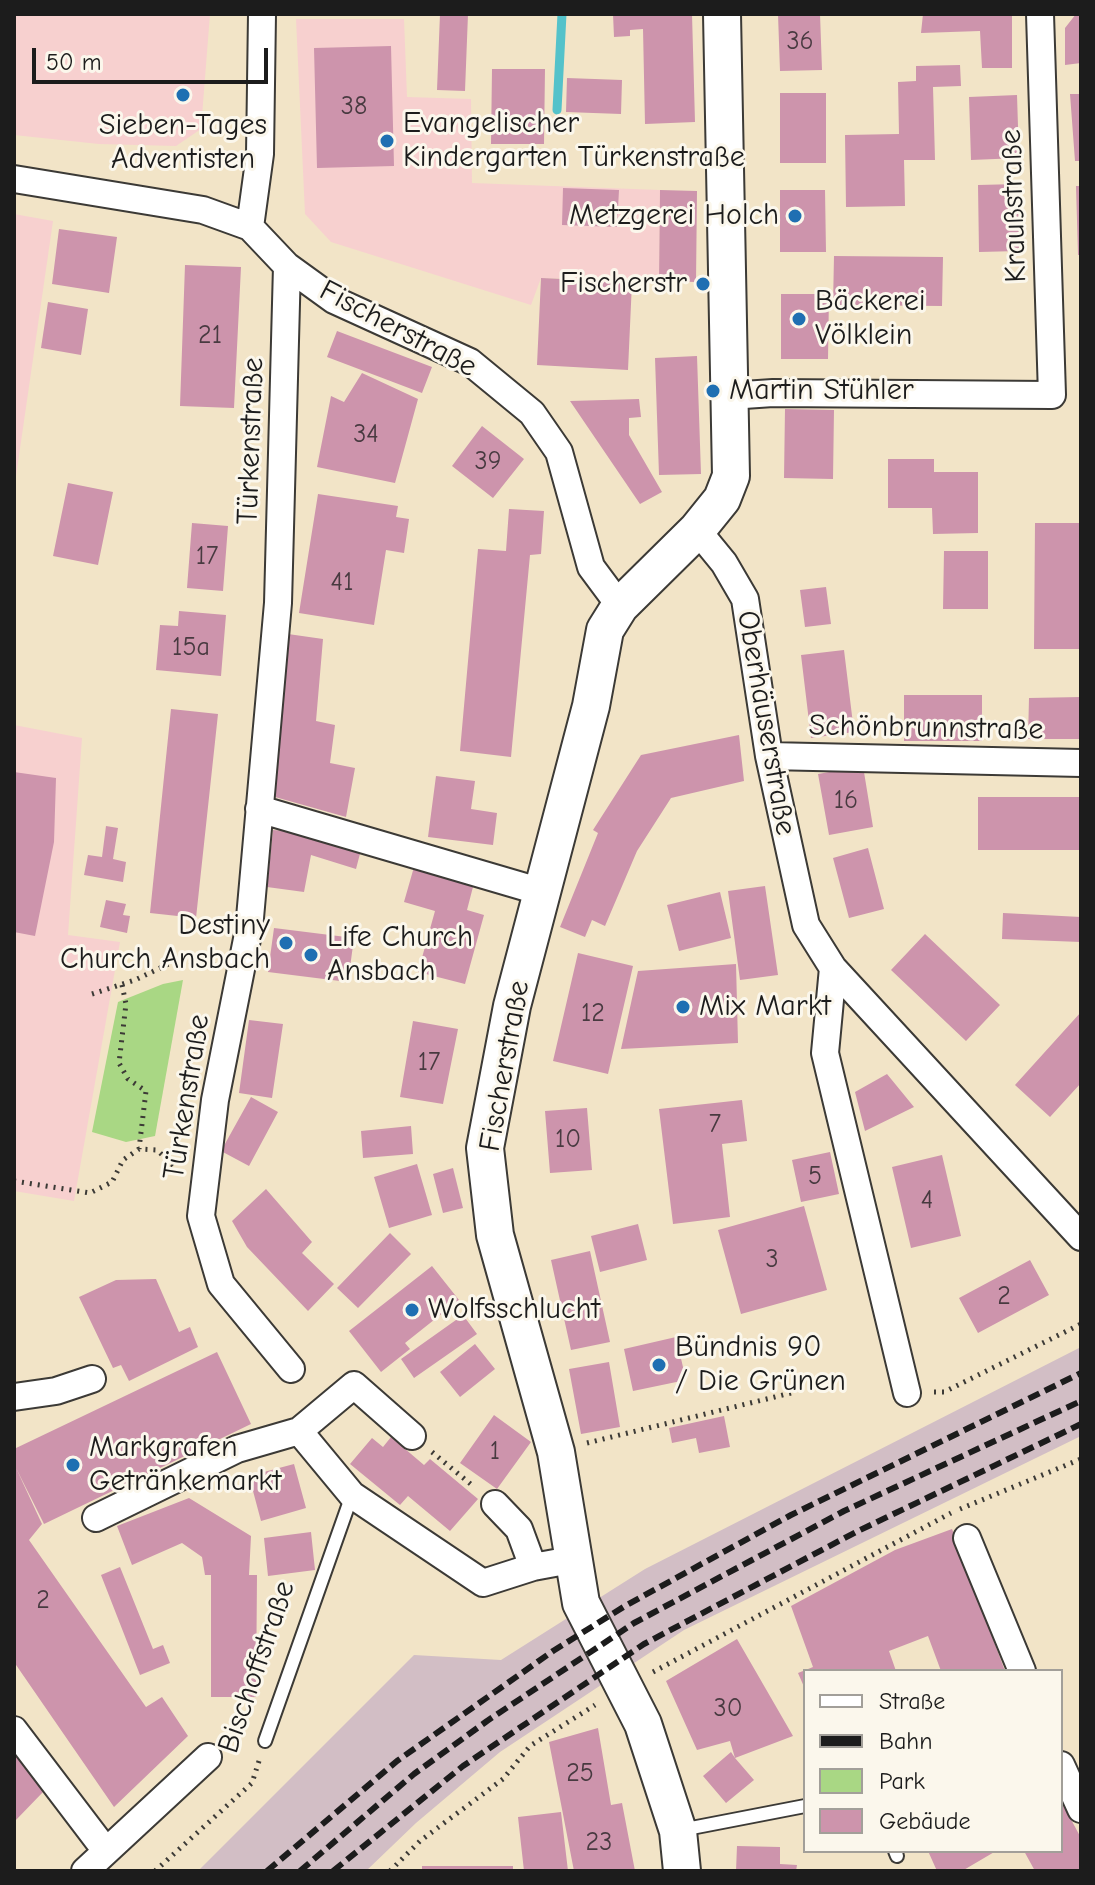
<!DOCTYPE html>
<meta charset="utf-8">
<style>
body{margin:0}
#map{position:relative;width:1095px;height:1885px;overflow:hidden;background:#f2e4c7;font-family:"Comic Neue",sans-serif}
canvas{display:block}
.frame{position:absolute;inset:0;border:16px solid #1c1c1c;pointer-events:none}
.legend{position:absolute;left:803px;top:1669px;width:260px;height:184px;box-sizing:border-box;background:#fbf7ec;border:2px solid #a29f99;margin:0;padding:10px 14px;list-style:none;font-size:24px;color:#1c1c1c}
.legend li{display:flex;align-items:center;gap:16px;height:40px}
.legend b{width:40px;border:2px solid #a29f99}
.scale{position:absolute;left:32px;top:48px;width:236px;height:36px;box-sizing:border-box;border:4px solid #1c1c1c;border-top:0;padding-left:10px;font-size:24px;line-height:28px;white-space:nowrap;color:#1c1c1c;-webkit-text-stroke:6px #fbf7ec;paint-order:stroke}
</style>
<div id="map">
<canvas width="1095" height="1885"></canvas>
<div class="frame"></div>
<ul class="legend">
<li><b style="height:10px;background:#fff"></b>Straße</li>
<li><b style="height:10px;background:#1c1c1c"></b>Bahn</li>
<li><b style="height:22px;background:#a9d784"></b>Park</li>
<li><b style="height:22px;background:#cd94ac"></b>Gebäude</li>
</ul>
<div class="scale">50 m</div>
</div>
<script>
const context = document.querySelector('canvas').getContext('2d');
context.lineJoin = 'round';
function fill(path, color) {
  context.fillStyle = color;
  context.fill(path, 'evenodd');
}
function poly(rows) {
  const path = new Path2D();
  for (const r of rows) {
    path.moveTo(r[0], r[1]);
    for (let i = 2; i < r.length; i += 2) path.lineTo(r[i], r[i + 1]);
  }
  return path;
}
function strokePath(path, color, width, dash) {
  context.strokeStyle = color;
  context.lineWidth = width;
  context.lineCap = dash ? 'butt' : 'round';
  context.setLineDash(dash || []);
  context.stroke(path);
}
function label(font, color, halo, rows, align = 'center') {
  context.font = font + ' "Comic Neue",sans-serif';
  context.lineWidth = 6;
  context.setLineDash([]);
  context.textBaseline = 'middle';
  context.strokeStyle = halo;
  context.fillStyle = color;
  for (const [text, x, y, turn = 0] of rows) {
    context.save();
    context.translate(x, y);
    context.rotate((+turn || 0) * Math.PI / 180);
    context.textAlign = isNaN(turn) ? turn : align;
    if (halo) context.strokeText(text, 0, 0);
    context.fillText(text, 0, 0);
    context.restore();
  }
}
fill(poly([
 [14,14,210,14,201,129,176,146,99,144,14,135],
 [296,19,404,19,407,97,471,99,472,183,660,190,659,281,541,278,531,305,331,242,305,214],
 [14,214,53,221,14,490],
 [14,725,82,738,68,935,120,942,74,1201,14,1191]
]), '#f7d0cf');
fill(poly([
 [1081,1347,1081,1436,684,1630,500,1752,416,1823,366,1871,198,1871,414,1655,501,1660,645,1569]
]), '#d2bec5');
fill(poly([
 [183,980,155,1136,126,1142,92,1132,118,1002,163,984]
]), '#a9d784');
strokePath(poly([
 [557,110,562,14]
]), '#54c2ca', 9);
fill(poly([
 [440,14,468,14,465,91,437,90],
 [613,14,692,14,695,122,645,124,643,29,630,30,630,36,614,37],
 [778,14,820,14,822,70,780,71],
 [923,14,1012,14,1012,68,982,68,980,31,921,33],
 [1076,14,1081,14,1081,63,1065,65,1065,28],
 [391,46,394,166,317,168,314,48],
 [960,65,961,86,933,87,935,160,904,160,905,206,846,207,845,135,899,134,898,82,916,81,916,66],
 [492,69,545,69,544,144,491,144],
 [567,78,622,80,621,114,566,112],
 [780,93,826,93,826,163,780,163],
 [1070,94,1081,94,1081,161,1075,161],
 [1017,95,1019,158,971,160,969,97],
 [1018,184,1019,251,979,252,978,185],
 [1076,186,1081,186,1081,255,1078,255],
 [563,188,619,190,617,227,562,225],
 [660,190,697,191,696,282,659,281],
 [780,190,825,190,826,252,780,252],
 [59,229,117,237,109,293,52,284],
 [834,256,943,257,942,306,833,305],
 [185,265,241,267,234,408,180,406],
 [541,278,632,282,628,370,537,365],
 [781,294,829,294,828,359,781,359],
 [48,302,88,309,81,355,41,348],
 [337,331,432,367,422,393,327,357],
 [697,356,701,474,659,475,655,358],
 [362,373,418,399,395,483,317,467,331,396,344,402],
 [639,399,641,417,629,418,629,435,662,492,640,504,570,401],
 [785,409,834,410,833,479,784,478],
 [482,426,524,459,493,498,452,466],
 [888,459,934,459,934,472,978,472,978,533,933,534,932,508,888,508],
 [68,483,113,492,98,565,53,556],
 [318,494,398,506,396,517,409,519,404,553,386,550,374,625,299,613],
 [509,509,544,511,541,554,530,555,511,757,460,751,478,549,506,551],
 [192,523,228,526,223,591,187,588],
 [1035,523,1081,523,1081,649,1034,649],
 [944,551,988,551,988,609,943,609],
 [826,587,831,624,805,627,800,590],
 [179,611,226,615,221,676,156,670,160,625,178,626],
 [288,634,323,639,316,721,335,725,330,763,355,768,346,817,275,797],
 [844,650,854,732,811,738,801,655],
 [904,695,982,695,982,741,904,741],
 [1081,697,1081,739,1028,739,1029,698],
 [171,709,218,714,196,918,150,913],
 [739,735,744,781,671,798,637,851,605,926,592,920,585,937,560,927,598,833,593,830,641,755],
 [863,766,873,827,829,835,818,774],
 [14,772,56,778,54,842,35,936,14,932],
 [436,776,475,781,471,809,497,813,493,845,428,837],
 [978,797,1081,797,1081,850,978,850],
 [106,826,118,828,113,859,126,862,123,882,84,875,88,855,102,857],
 [273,830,314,833,362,846,356,869,311,855,304,892,267,887],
 [868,848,884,909,849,918,833,858],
 [414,867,474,883,467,910,484,915,465,984,418,972,435,911,404,902],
 [765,886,778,975,740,980,728,891],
 [720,892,731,938,679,951,667,905],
 [106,900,126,904,123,915,130,916,127,933,100,927],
 [1003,913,1081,917,1081,942,1002,939],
 [274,928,354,938,348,982,268,972],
 [925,934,1000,1005,966,1041,891,970],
 [578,953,633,966,608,1074,553,1061],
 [736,964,738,1043,621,1049,638,971],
 [1081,1012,1081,1083,1050,1117,1015,1085],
 [249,1020,283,1024,272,1098,239,1093],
 [413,1021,458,1029,443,1104,400,1097],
 [887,1074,914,1107,865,1131,855,1092],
 [251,1097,278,1112,249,1166,221,1151],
 [742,1100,747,1141,722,1144,730,1217,673,1224,659,1109],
 [587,1108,592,1170,550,1173,545,1111],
 [411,1126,413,1154,363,1158,361,1131],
 [830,1152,839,1194,801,1202,792,1160],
 [942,1155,961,1236,911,1248,892,1167],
 [417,1164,432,1215,389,1228,374,1177],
 [453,1168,463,1208,443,1213,433,1174],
 [266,1189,312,1242,302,1253,334,1284,308,1311,247,1247,232,1221],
 [804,1206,827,1290,741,1314,718,1230],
 [638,1224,647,1260,600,1272,591,1236],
 [390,1233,411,1254,358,1308,337,1288],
 [590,1251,610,1342,571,1350,551,1260],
 [1030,1260,1049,1295,978,1333,959,1298],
 [432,1266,459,1300,405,1343,410,1349,381,1372,349,1331],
 [156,1279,179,1332,190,1327,198,1347,129,1381,121,1365,113,1368,79,1297,116,1280],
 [463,1315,477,1334,414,1378,401,1359],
 [676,1337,686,1380,633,1391,624,1349],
 [475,1344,495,1369,460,1397,440,1372],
 [217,1352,251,1424,44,1524,16,1468,42,1524,29,1540,146,1707,162,1697,188,1736,114,1807,14,1662,14,1449],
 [609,1362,620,1427,581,1434,569,1369],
 [494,1415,531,1442,497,1489,460,1463],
 [724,1416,730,1447,699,1453,696,1438,672,1443,669,1428],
 [391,1437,424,1465,430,1459,478,1499,450,1531,408,1496,400,1505,350,1464,372,1438,383,1447],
 [294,1464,306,1508,261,1521,249,1476],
 [189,1498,251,1536,249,1575,257,1575,256,1697,211,1697,211,1575,205,1575,202,1557,182,1543,132,1565,117,1526],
 [952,1529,1005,1671,941,1671,928,1636,889,1651,896,1671,805,1671,805,1689,798,1673,813,1667,791,1606,895,1550],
 [311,1532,315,1570,268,1576,264,1538],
 [120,1567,153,1649,163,1645,170,1663,140,1675,101,1575],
 [737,1639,793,1736,735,1758,754,1780,726,1803,703,1776,731,1752,735,1758,730,1741,697,1750,666,1681],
 [598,1728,611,1805,622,1803,635,1871,574,1871,549,1742],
 [14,1739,45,1790,14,1822],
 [1061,1801,1081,1838,1081,1871,1035,1871,1024,1851,1061,1851],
 [561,1812,568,1871,524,1871,518,1817],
 [737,1846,780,1847,780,1864,797,1865,796,1871,736,1871],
 [928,1851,996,1851,962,1871,937,1871],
 [422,1866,513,1866,513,1871,422,1871]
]), '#cd94ac');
const lane = poly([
 [265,1741,352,1495],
 [681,1830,805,1806],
 [895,1851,897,1856]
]);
const street = poly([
 [14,179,203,210,250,227,287,266,334,300,470,362,532,413,559,452,591,567,620,606],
 [250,227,260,154,262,14],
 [287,266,278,603,249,929,215,1100,201,1216,221,1284,291,1369],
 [729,396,773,393,1052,395,1040,14],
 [697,530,724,563,745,599,769,756,806,925,833,968,1081,1237],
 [769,756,1081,763],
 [259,809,542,892],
 [833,968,825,1053,907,1393],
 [14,1397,56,1391,92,1379],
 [299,1431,352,1495,483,1583,533,1567,571,1560],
 [495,1504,519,1529,533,1567],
 [96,1518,237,1449,299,1431,354,1385,412,1436],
 [967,1538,1022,1671],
 [14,1730,106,1851],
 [1061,1765,1081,1809],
 [85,1871,208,1757]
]);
const secondary = poly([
 [682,1871,678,1831,643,1724,581,1603,556,1452,495,1235,485,1148,512,1006,591,706,605,630,620,606,697,530,722,499,731,476,722,14]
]);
strokePath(lane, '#3c3a36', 16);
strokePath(street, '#3c3a36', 30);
strokePath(secondary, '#3c3a36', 40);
strokePath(poly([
 [122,985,126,1004,119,1063,128,1079,146,1091,139,1149],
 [92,994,135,980,177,960,215,965],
 [14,1181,90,1193,112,1182,123,1160,139,1149,157,1150,177,1169],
 [934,1392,944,1392,1081,1324],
 [587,1443,791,1393],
 [432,1452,473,1486],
 [960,1509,1081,1459],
 [653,1672,951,1513],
 [155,1871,252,1783,259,1761],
 [390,1871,420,1841,503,1779,530,1746,595,1705]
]), '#3c3a36', 5, [2, 6]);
strokePath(lane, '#fff', 12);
strokePath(street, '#fff', 26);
strokePath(secondary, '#fff', 36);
strokePath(poly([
 [267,1871,397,1761,553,1651,625,1606,791,1515,1081,1373],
 [300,1871,414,1774,487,1721,634,1623,844,1511,1081,1401],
 [333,1871,463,1766,644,1644,856,1532,1081,1424]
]), '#1c1c1c', 6, [12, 6]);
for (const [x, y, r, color] of [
 [183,95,8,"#1f6fb2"],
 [387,141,8,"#1f6fb2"],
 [795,216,8,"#1f6fb2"],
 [703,284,8,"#1f6fb2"],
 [799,319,8,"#1f6fb2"],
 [713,391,8,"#1f6fb2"],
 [286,943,8,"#1f6fb2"],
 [311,955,8,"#1f6fb2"],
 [683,1007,8,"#1f6fb2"],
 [412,1310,8,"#1f6fb2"],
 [659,1365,8,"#1f6fb2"],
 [73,1465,8,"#1f6fb2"]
]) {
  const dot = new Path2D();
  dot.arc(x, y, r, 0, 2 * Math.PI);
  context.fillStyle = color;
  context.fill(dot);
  strokePath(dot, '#fbf7ec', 3);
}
label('26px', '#483a40', null, [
 ["36",800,42],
 ["38",354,107],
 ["21",210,336],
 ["34",366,435],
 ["39",488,462],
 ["17",207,557],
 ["41",342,583],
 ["15a",191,648],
 ["16",846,801],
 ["12",593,1014],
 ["17",429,1063],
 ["7",715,1125],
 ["10",568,1140],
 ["5",815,1177],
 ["4",927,1201],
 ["3",772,1260],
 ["2",1004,1297],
 ["1",495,1452],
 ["2",43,1601],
 ["30",728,1709],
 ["25",580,1774],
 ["23",599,1843]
]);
label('30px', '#1c1c1c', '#fbf7ec', [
 ["Evangelischer",403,124],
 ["Kindergarten Türkenstraße",403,158],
 ["Sieben-Tages",183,126,"center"],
 ["Adventisten",183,160,"center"],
 ["Metzgerei Holch",779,216,"right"],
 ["Fischerstr",687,284,"right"],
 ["Bäckerei",815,302],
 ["Völklein",815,336],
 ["Martin Stühler",729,391],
 ["Destiny",270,926,"right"],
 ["Church Ansbach",270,960,"right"],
 ["Life Church",327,938],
 ["Ansbach",327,972],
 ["Mix Markt",699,1007],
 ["Wolfsschlucht",428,1310],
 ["Bündnis 90",675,1348],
 ["/ Die Grünen",675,1382],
 ["Markgrafen",89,1448],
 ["Getränkemarkt",89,1482]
], 'left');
label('30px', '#1c1c1c', '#fbf7ec', [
 ["Kraußstraße",1014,206,-92],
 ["Fischerstraße",398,329,28],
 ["Türkenstraße",251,441,-88],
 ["Oberhäuserstraße",766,723,80],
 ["Schönbrunnstraße",926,728,1],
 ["Fischerstraße",505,1066,-80],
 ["Türkenstraße",187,1097,-81],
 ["Bischoffstraße",257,1667,-71]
]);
</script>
